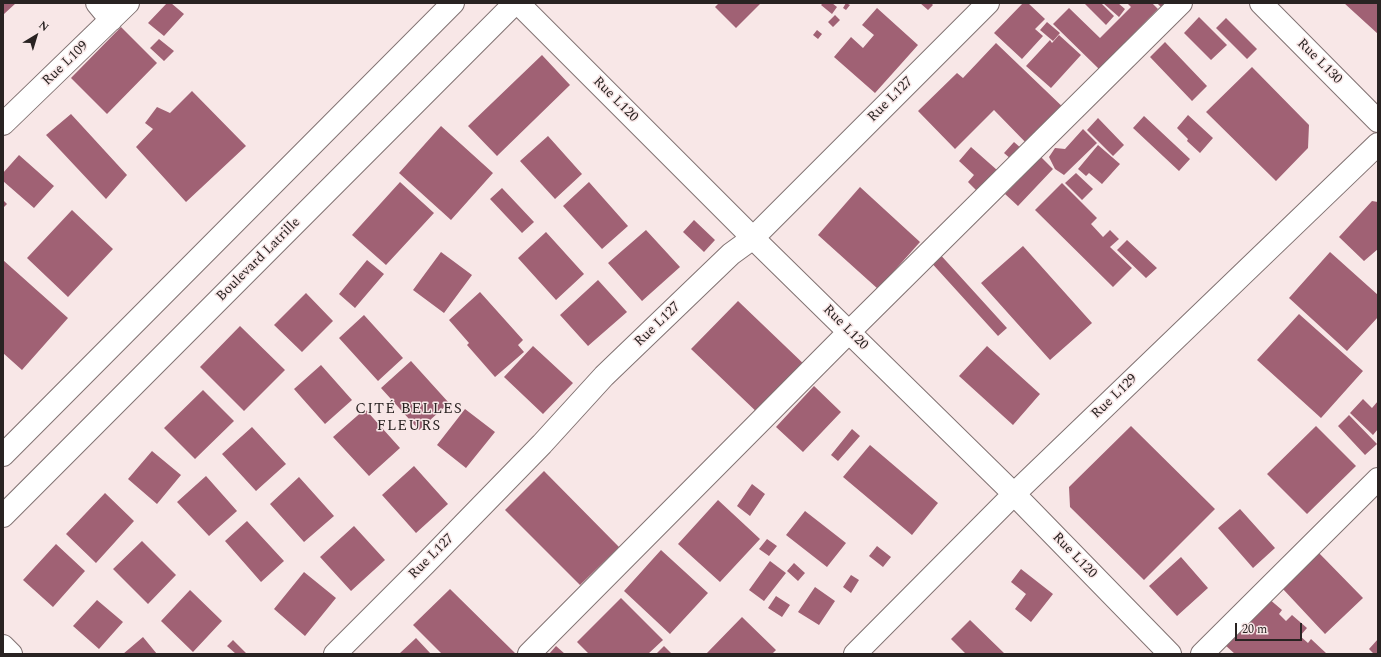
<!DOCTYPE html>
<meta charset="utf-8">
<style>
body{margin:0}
#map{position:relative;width:1381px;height:657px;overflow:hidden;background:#f8e7e7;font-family:Spectral,serif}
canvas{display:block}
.frame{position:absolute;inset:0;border:4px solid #292322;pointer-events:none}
.north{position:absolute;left:16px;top:16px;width:40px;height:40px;-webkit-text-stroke:3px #f8e7e7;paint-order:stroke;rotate:38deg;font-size:11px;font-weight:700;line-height:16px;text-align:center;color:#292322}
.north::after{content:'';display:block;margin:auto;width:14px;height:18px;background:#292322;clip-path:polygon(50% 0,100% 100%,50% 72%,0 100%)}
.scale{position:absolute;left:1235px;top:623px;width:67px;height:18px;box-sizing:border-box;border:2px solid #292322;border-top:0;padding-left:5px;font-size:12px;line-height:14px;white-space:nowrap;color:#292322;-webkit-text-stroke:3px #f8e7e7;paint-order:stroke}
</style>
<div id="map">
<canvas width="1381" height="657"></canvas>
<div class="frame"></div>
<div class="north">N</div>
<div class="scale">20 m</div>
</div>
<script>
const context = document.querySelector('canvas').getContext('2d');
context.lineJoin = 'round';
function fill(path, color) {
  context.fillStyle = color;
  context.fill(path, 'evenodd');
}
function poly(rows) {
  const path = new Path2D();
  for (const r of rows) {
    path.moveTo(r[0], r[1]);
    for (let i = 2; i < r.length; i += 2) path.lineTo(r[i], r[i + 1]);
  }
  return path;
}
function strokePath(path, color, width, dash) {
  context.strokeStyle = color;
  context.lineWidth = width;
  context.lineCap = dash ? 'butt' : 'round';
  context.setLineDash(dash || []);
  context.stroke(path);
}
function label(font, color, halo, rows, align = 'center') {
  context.font = font + ' Spectral,serif';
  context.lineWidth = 3;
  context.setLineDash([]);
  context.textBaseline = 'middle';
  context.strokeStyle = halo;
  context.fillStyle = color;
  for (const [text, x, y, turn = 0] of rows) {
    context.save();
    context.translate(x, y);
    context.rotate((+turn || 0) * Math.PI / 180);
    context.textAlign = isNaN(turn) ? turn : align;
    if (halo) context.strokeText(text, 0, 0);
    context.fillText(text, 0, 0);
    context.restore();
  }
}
fill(poly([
 [3,3,16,3,4,14,3,12],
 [167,3,171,3,184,14,164,36,148,23],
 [719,3,761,3,736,28,715,7],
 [823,3,832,3,837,7,832,14,821,5],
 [846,3,850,5,846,10,843,8],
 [920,3,931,3,933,5,928,10],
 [1023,3,1028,3,1045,19,1035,29,1043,36,1022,59,994,33],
 [1084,3,1101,3,1114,16,1106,25],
 [1103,3,1118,3,1125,9,1119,17],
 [1127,3,1152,3,1158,9,1099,69,1053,24,1069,8,1100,38,1131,7],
 [1157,3,1167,3,1162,8],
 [1344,3,1378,3,1378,34],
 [877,8,918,45,875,93,834,57,851,37,863,48,874,35,862,25],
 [835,15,840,20,833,27,828,22],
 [1199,17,1227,45,1211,60,1184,33],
 [1226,18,1257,49,1247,59,1216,28],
 [1047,22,1060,33,1053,41,1040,30],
 [121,27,157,63,107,114,71,78],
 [817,30,822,34,818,39,813,35],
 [1059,35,1081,55,1051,88,1026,66,1050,40,1052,43],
 [159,39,174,51,164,61,150,48],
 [1165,42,1207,86,1192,101,1150,57],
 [996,43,1068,112,1032,149,994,110,955,149,918,111,957,73,963,78],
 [542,55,570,85,497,156,468,126],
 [1252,67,1309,125,1308,148,1276,181,1206,112],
 [192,91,246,146,186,202,136,147,153,129,145,123,157,107,170,113],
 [71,114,127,175,106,199,46,135],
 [1188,115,1213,138,1200,153,1187,141,1188,139,1177,128],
 [1144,116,1190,159,1179,171,1133,128],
 [1098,118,1124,145,1113,156,1087,130],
 [441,126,493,173,451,220,399,173],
 [1083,129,1097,143,1064,175,1055,169,1049,157,1055,148,1065,149],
 [548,136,582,174,555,199,520,161],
 [1014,142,1022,149,1012,160,1004,153],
 [1098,145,1120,164,1102,184,1089,173,1086,176,1078,169],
 [971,147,997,170,978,192,968,182,974,175,959,161],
 [19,155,54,186,34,208,3,181,3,173],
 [1041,157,1053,169,1018,206,1005,194],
 [1076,173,1093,189,1082,200,1065,183],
 [400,182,434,213,386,265,352,235],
 [589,182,628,226,602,249,563,206],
 [1062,183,1097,218,1091,224,1103,237,1110,230,1119,239,1110,247,1132,268,1113,287,1035,210],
 [860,187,920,242,878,289,818,235],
 [502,188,534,222,522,233,490,199],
 [3,200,7,204,3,208],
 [1372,201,1378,202,1378,249,1364,261,1339,237],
 [72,210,113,249,68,297,27,258],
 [694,220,715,240,704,252,683,232],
 [646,230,680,267,642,301,608,263],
 [546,232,584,274,556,300,518,258],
 [1127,240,1157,268,1146,278,1117,250],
 [1023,246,1092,323,1050,360,981,283],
 [937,251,1007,328,998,336,928,259],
 [441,252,472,275,444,313,413,290],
 [1330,252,1378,295,1378,317,1347,351,1289,298],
 [3,260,68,318,22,370,3,353],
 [367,260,384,274,355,308,339,294],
 [598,280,627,312,588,346,560,315],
 [480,292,523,340,518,345,524,352,495,377,467,345,469,343,449,320],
 [306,293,333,321,302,352,274,325],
 [738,301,808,368,762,417,691,349],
 [1299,314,1363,371,1321,418,1257,360],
 [364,315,403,358,378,381,339,338],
 [240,326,285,370,244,411,200,367],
 [533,346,573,383,543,414,504,377],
 [987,346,1040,394,1013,425,959,376],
 [411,361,449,403,419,430,381,388],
 [321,365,352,400,325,424,294,389],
 [814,386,841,412,803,452,776,427],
 [203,390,234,421,195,459,164,428],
 [1363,399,1372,408,1378,401,1378,429,1373,435,1350,413],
 [365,409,400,448,369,476,333,437],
 [465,409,495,432,466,468,437,445],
 [1349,415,1377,444,1365,455,1338,426],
 [1131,426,1215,509,1144,580,1070,507,1069,487],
 [1316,426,1356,466,1307,514,1267,474],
 [252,427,286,464,256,491,222,454],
 [852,429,860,436,838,461,831,455],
 [870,445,938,503,912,535,843,477],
 [152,451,181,475,157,504,128,479],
 [414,466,448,504,416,533,382,495],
 [544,471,619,547,580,585,505,510],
 [206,476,237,511,209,536,177,502],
 [299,477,334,516,304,542,270,504],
 [752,484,765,494,750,516,737,506],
 [105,493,134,521,96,563,66,534],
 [718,500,760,539,720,582,678,544],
 [1240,509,1275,548,1253,568,1218,528],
 [805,511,846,543,827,567,786,535],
 [247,521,284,561,261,582,225,541],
 [354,526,385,560,351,591,320,557],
 [767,539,777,546,769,556,759,549],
 [142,541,176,575,148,604,113,569],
 [56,544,85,571,53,607,23,580],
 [877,546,891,557,883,567,869,556],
 [661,550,708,593,670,634,624,591],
 [1318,552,1363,598,1325,634,1282,588],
 [1181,557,1208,588,1177,616,1149,586],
 [770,561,786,573,764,601,749,590],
 [794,563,805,573,798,581,787,571],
 [1021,569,1053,594,1031,622,1015,609,1026,594,1011,582],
 [304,572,336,598,305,636,274,609],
 [851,575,859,580,851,593,843,587],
 [815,587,835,601,819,625,798,612],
 [450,589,516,654,442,654,413,625],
 [190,590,222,621,193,652,161,621],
 [776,596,790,605,782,617,768,608],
 [621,598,663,640,648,654,589,654,577,642],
 [1268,598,1282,610,1279,614,1286,621,1292,615,1307,628,1300,636,1308,643,1311,639,1326,653,1325,654,1235,654,1225,645],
 [97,600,123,622,99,649,73,626],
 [742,617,776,650,772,654,706,654],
 [970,620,1005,654,966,654,951,639],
 [143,637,157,654,123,654],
 [416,638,431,654,399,654],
 [1378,639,1378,654,1374,654,1369,649],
 [233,640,246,653,236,654,227,646],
 [556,646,565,654,549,654],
 [664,646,672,654,656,654]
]), '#a06174');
const minor = poly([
 [97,3,111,20],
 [518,3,753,238,1014,494,1170,654],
 [1261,3,1378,121],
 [3,124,128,3],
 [3,646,11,654],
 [335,654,425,564,542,444,604,376,731,254,753,238,988,3],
 [529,654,849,332,1181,3],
 [855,654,1014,494,1378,144],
 [1202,654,1378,479]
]);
const major = poly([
 [3,455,453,3],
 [3,516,515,3]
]);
strokePath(minor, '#817272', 24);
strokePath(major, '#817272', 24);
strokePath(minor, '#fff', 22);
strokePath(major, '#fff', 22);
label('14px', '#292322', '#f8e7e7', [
 ["Rue L130",1319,62,45],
 ["Rue L109",66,64,-44],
 ["Rue L120",615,100,45],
 ["Rue L127",891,100,-45],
 ["Boulevard Latrille",259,260,-45],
 ["Rue L127",658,325,-44],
 ["Rue L120",845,328,45],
 ["Rue L129",1115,397,-44],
 ["Rue L120",1074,556,46],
 ["Rue L127",432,557,-45]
]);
context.letterSpacing = '1px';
label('15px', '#292322', '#f8e7e7', [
 ["CITÉ BELLES",409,410],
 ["FLEURS",409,427]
]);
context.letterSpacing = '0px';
</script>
